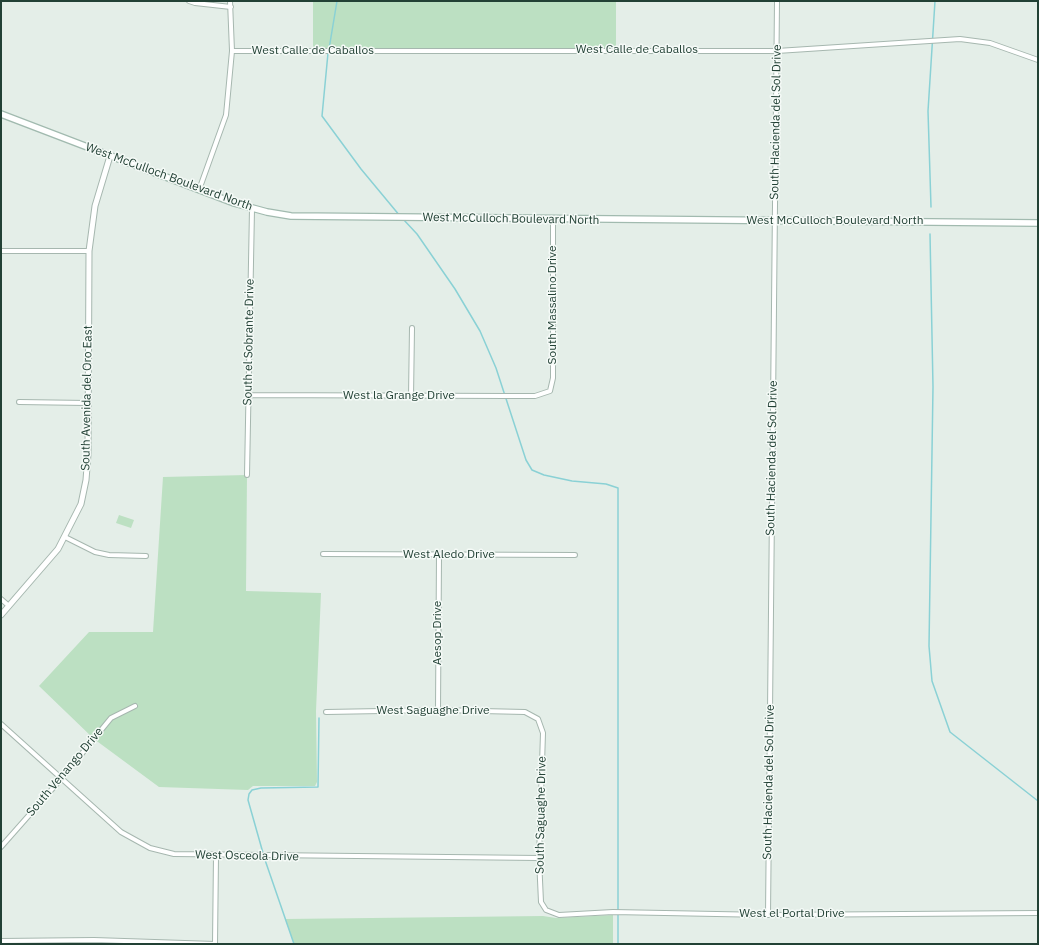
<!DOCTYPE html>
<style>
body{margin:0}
#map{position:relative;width:1039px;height:945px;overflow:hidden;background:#e4eee8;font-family:"IBM Plex Sans",sans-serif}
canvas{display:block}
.frame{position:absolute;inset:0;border:2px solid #224135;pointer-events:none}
</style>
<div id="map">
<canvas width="1039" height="945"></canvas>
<div class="frame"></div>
</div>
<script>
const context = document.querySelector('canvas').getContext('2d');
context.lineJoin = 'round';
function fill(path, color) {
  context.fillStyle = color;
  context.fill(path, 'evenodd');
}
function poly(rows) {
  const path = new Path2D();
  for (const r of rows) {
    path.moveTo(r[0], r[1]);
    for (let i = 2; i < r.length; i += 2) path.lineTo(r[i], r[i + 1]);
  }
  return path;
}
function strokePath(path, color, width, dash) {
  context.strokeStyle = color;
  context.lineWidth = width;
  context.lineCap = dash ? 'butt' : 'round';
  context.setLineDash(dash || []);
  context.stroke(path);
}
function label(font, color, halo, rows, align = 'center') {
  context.font = font + ' "IBM Plex Sans",sans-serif';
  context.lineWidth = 3;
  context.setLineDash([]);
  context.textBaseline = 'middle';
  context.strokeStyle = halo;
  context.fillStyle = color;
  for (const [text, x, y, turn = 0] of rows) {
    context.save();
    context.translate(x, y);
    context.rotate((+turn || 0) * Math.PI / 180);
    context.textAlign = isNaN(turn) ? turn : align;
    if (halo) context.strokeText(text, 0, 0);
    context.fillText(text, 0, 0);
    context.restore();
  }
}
fill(poly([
 [313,1,616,1,616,50,313,51],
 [247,475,246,591,321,593,316,711,317,782,315,786,253,786,248,790,159,787,94,739,39,686,89,632,153,632,163,477],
 [119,515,134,520,131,528,116,523],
 [613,915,613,944,294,944,285,919,543,916,556,918]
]), '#bce0c2');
strokePath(poly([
 [329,49,337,1],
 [328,53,322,116,361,169,400,216],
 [931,207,928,111,935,1],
 [403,219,417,234,455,289,480,331,496,368,526,460,532,470,544,475,572,481,606,484,618,488,618,944],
 [930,234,933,387,929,646,932,681,950,732,1038,801],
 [263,853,248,800,249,794,252,790,261,788,318,787,319,718],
 [264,857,294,944]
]), '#8ad1d5', 1.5);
const minor = poly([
 [189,1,195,3,231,7],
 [232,51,777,51,960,39,990,43,1038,60],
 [199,190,226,115,232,51,230,1],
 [1,251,89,251],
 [247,395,507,396,535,396,550,391,553,378,553,219],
 [411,397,412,328],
 [19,402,87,403],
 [247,475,252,209],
 [65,537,95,552,109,555,146,556],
 [323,554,575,555],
 [1,599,9,606],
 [438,710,439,555],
 [326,712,438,710,525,712,538,719,543,733,539,858,541,902,546,910,559,915,613,912,768,915,1038,913],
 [1,724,121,832,150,848,174,854,539,858],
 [1,847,61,779,111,718,135,706],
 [768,915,777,1],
 [1,941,94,940,215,944],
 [215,944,216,856]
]);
const tertiary = poly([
 [1,615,58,549,81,504,86,480,88,454,89,251,95,206,110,156]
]);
const secondary = poly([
 [1,114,234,203,267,212,291,216,1038,223]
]);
strokePath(minor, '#a6b7af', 6);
strokePath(tertiary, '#a6b7af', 7);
strokePath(secondary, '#a1baaf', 8);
strokePath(minor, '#fff', 4);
strokePath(tertiary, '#fff', 5);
strokePath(secondary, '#fff', 5.5);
label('12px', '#224135', '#f5faf7', [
 ["West Calle de Caballos",637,50],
 ["West Calle de Caballos",313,51],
 ["South Hacienda del Sol Drive",776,122,-89],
 ["West McCulloch Boulevard North",169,177,20],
 ["West McCulloch Boulevard North",511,219,1],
 ["West McCulloch Boulevard North",835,221],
 ["South Massalino Drive",553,305,-90],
 ["South el Sobrante Drive",249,342,-89],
 ["West la Grange Drive",399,396],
 ["South Avenida del Oro East",87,398,-89],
 ["South Hacienda del Sol Drive",772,458,-89],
 ["West Aledo Drive",449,555],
 ["Aesop Drive",438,633,-90],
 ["West Saguaghe Drive",433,711],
 ["South Venango Drive",65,772,-50],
 ["South Hacienda del Sol Drive",769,782,-89],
 ["South Saguaghe Drive",541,815,-89],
 ["West Osceola Drive",247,856,1],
 ["West el Portal Drive",792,914]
]);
</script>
